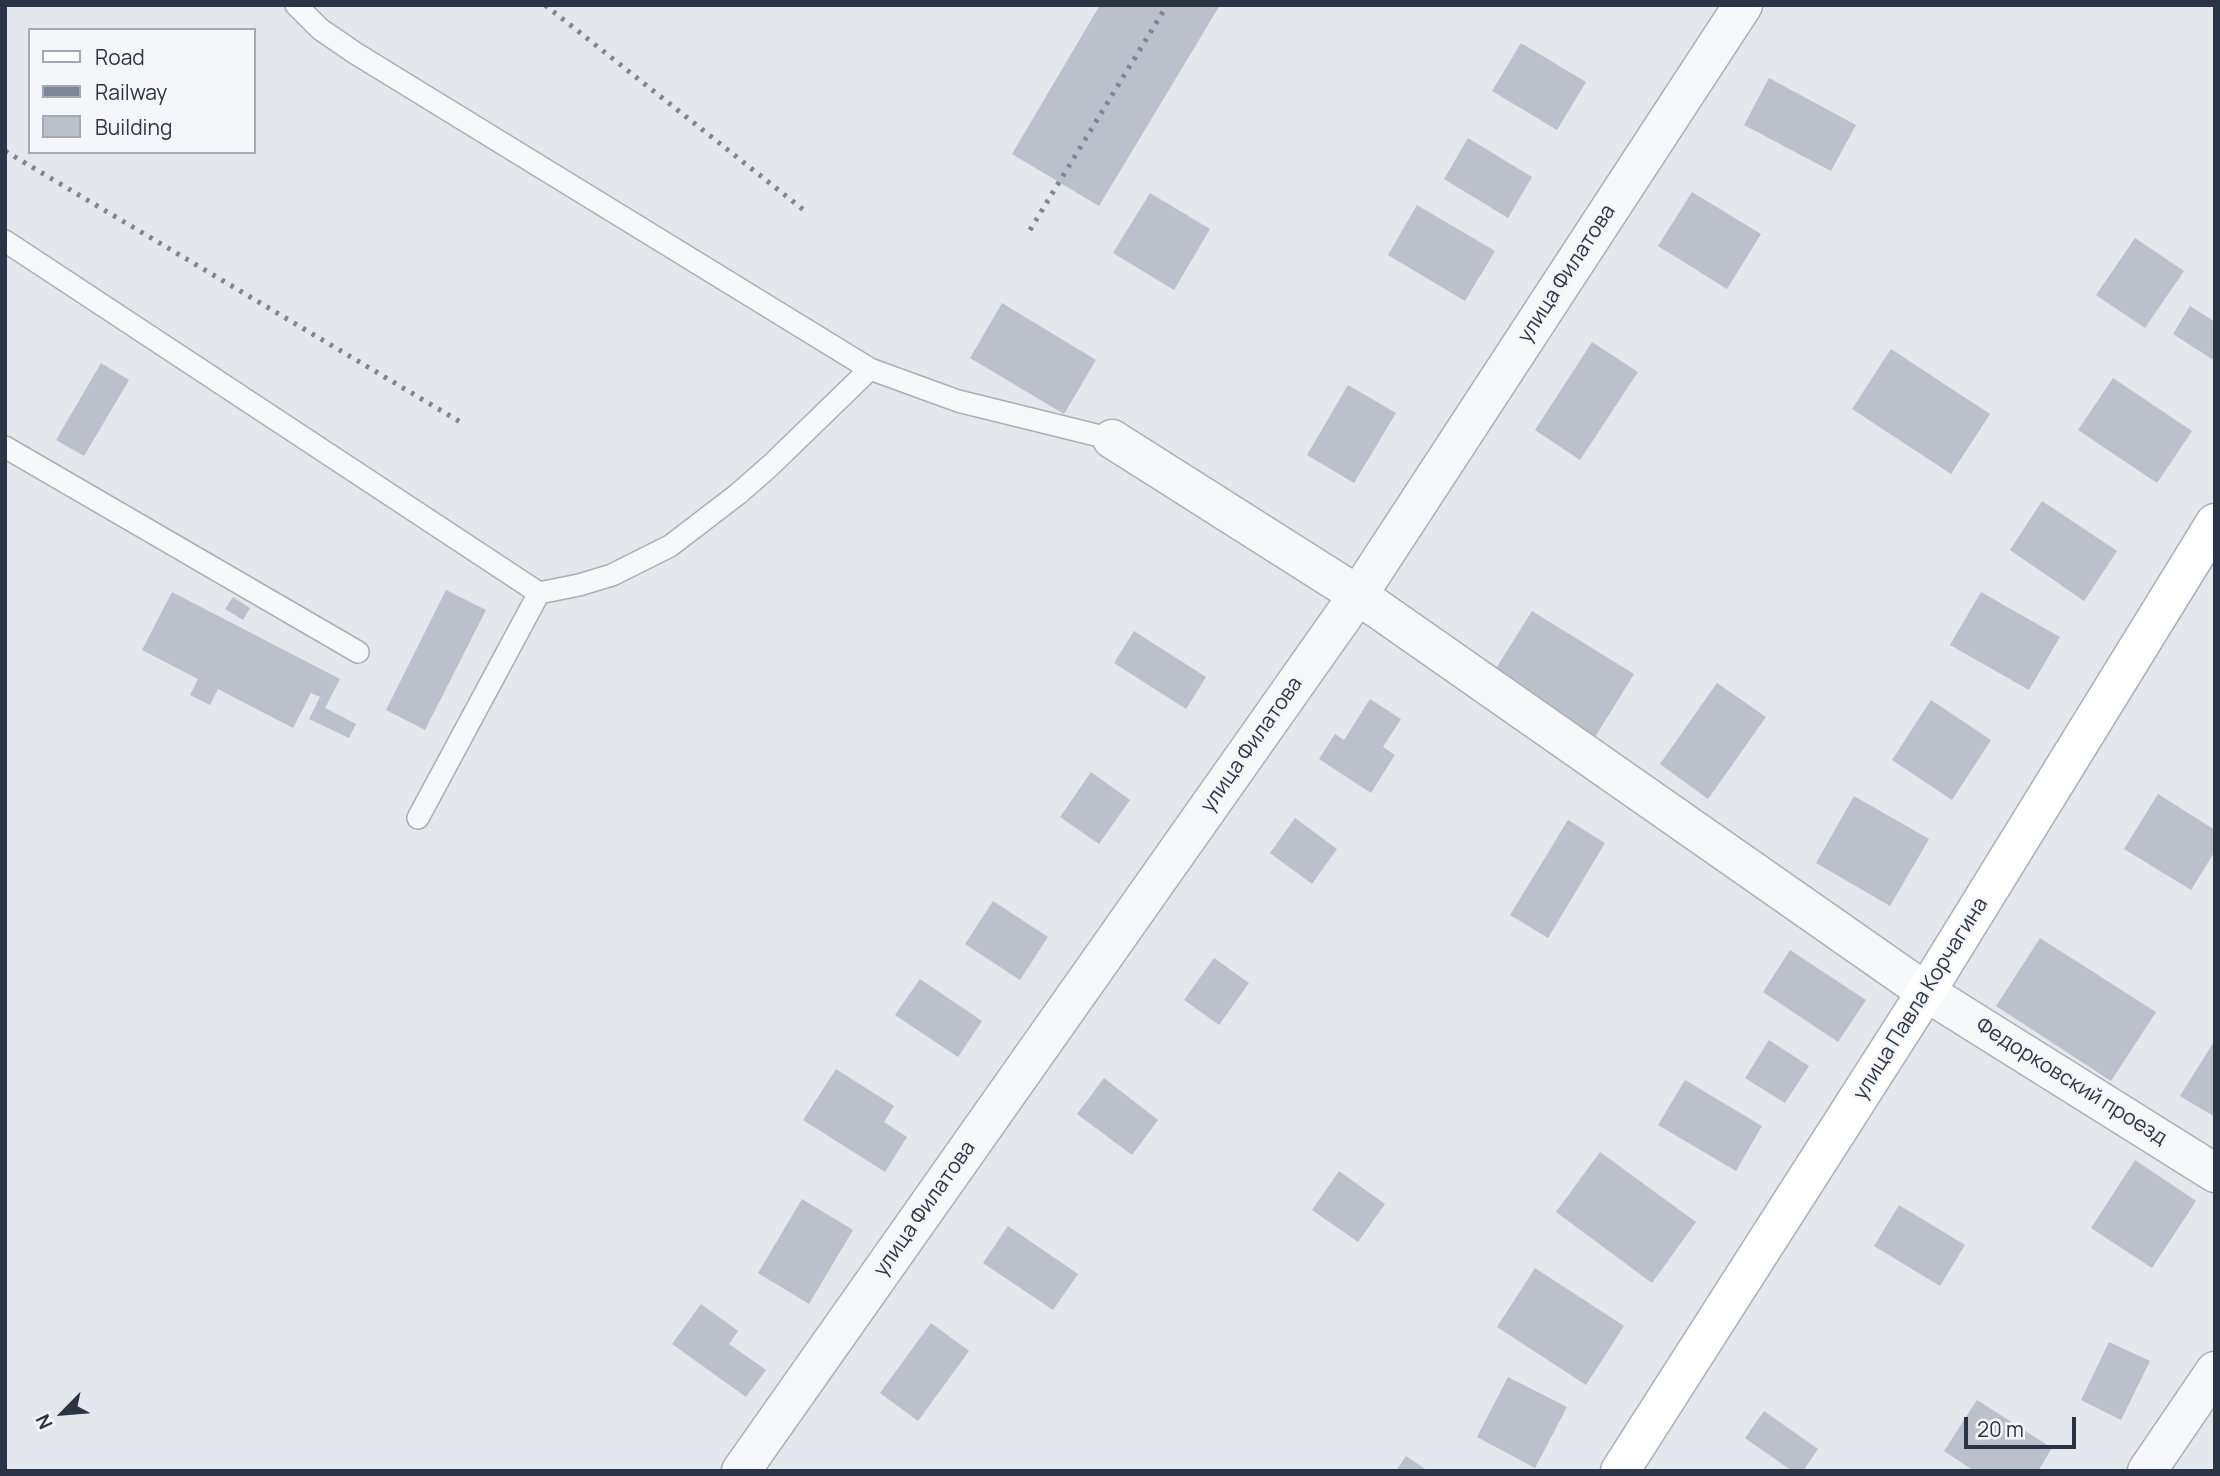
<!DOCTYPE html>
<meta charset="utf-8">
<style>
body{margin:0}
#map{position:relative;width:2220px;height:1476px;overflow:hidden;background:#e4e7ec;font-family:Manrope,sans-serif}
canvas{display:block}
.frame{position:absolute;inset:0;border:7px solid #2b3445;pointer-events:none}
.legend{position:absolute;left:28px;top:28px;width:228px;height:126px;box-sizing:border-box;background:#f4f6f9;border:2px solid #a4a8b1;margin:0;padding:9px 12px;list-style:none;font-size:21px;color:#2b3445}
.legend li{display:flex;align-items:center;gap:14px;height:35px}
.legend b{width:35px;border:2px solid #a4a8b1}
.north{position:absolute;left:28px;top:1378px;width:70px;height:70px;-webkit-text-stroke:5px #f4f6f9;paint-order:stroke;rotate:245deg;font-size:19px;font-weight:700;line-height:28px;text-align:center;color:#2b3445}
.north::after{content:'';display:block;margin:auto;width:24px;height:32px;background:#2b3445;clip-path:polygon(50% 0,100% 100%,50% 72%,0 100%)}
.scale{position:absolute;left:1964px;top:1417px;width:112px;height:32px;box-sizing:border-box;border:4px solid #2b3445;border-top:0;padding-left:9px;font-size:21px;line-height:24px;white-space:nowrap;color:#2b3445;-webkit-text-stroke:5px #f4f6f9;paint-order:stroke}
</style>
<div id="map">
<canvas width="2220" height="1476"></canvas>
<div class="frame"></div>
<ul class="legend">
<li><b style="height:9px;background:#fff"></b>Road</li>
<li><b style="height:9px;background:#7d8696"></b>Railway</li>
<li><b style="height:19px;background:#bbc0ca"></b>Building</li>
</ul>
<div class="north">N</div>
<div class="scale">20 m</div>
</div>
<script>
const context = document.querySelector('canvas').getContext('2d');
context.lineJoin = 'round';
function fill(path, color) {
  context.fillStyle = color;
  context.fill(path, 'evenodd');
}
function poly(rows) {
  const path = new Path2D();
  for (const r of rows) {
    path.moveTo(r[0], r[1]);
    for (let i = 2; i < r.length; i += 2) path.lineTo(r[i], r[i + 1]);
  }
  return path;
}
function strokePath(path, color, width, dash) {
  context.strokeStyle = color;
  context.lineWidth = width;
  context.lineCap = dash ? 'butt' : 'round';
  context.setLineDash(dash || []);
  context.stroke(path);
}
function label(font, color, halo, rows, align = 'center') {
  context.font = font + ' Manrope,sans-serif';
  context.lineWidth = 5;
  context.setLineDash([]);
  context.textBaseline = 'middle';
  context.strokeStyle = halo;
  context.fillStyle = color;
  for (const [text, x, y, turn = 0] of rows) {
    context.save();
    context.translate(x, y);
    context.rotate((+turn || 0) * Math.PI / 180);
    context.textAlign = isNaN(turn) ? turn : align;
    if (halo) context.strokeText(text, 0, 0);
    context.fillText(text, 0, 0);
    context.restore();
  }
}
fill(poly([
 [1100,5,1220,5,1099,206,1012,154],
 [1521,43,1586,82,1557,130,1492,91],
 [1769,78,1856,125,1831,171,1744,125],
 [1468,138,1532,177,1508,218,1444,179],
 [1692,192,1761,234,1727,289,1658,246],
 [1150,193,1210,229,1174,290,1113,253],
 [1417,205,1495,251,1465,301,1388,255],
 [2135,238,2184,271,2145,328,2096,295],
 [1002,303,1096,360,1064,414,970,358],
 [2190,306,2215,322,2215,361,2173,334],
 [1592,342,1638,372,1580,460,1535,430],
 [1891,349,1990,414,1951,474,1852,409],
 [101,363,129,380,84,456,56,440],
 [2113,378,2192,431,2157,483,2078,430],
 [1348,385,1396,413,1354,483,1307,455],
 [2042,501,2117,551,2084,601,2010,550],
 [446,590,486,610,425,730,386,710],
 [172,592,340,679,325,708,356,724,349,738,309,719,320,697,311,693,293,728,218,689,210,705,190,695,198,679,142,650],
 [1981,592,2060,637,2029,690,1950,645],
 [233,597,250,608,243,620,225,609],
 [1532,611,1634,674,1592,742,1490,678],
 [1134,631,1206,677,1186,709,1114,663],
 [1717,683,1766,717,1708,799,1660,764],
 [1370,699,1401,719,1383,747,1395,755,1371,793,1319,759,1335,734,1344,740],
 [1931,700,1991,740,1952,800,1892,760],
 [1091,772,1130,800,1099,844,1060,817],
 [2158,794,2215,830,2215,851,2191,890,2124,849],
 [1854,796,1929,839,1890,906,1816,863],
 [1295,818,1337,849,1312,884,1270,853],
 [1568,820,1605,843,1548,938,1510,915],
 [993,901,1048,937,1020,980,965,944],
 [2040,938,2156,1012,2111,1081,1996,1006],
 [1790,950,1866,1000,1838,1042,1763,992],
 [1214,958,1249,983,1219,1025,1184,1000],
 [920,979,982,1021,958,1057,895,1015],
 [1769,1040,1809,1066,1785,1103,1745,1078],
 [2215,1040,2215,1117,2180,1096],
 [836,1069,894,1106,884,1122,907,1137,885,1172,803,1120],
 [1104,1078,1158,1120,1132,1155,1077,1114],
 [1685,1080,1762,1126,1736,1171,1658,1125],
 [1600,1152,1696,1222,1652,1283,1556,1212],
 [2135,1160,2196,1201,2152,1268,2091,1228],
 [1339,1171,1385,1204,1358,1242,1312,1210],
 [802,1199,853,1230,809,1304,758,1273],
 [1899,1205,1965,1245,1940,1286,1874,1246],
 [1008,1226,1078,1274,1053,1310,983,1263],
 [1535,1268,1624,1326,1586,1385,1497,1327],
 [701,1304,738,1331,729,1344,766,1370,746,1397,672,1344],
 [931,1323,969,1351,918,1421,880,1393],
 [2109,1342,2150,1361,2121,1420,2081,1400],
 [1508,1377,1567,1407,1535,1468,1477,1437],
 [1977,1400,2052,1448,2038,1471,1974,1471,1944,1451],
 [1764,1411,1818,1449,1803,1471,1792,1471,1745,1438],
 [1406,1456,1428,1471,1396,1471]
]), '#bbc0ca');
const lane = poly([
 [296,5,320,29,355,53,870,369,958,401,1112,439],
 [5,241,539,593,579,585,612,575,670,546,738,494,771,465,870,369],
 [5,447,358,652],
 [418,818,539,593]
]);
const street = poly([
 [1112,439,1358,595,1926,992,2215,1173],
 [741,1471,1358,595,1743,5],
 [2147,1471,2215,1371]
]);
const secondary = poly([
 [1620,1471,1926,992,2215,523]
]);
strokePath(lane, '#a9aeb7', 24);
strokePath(street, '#a9aeb7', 41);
strokePath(secondary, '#a9aeb7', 41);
strokePath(lane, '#f7f8fa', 21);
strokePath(street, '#f7f8fa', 38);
strokePath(secondary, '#fff', 38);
strokePath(poly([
 [545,5,805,211],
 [5,151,462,423],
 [1030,230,1167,5]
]), '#7d8696', 5, [3.5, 7]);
label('21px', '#2b3445', '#f4f6f9', [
 ["улица Филатова",1567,274,-57],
 ["улица Филатова",1252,745,-55],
 ["улица Павла Корчагина",1921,999,-58],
 ["Федорковский проезд",2071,1082,32],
 ["улица Филатова",925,1209,-55]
]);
</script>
